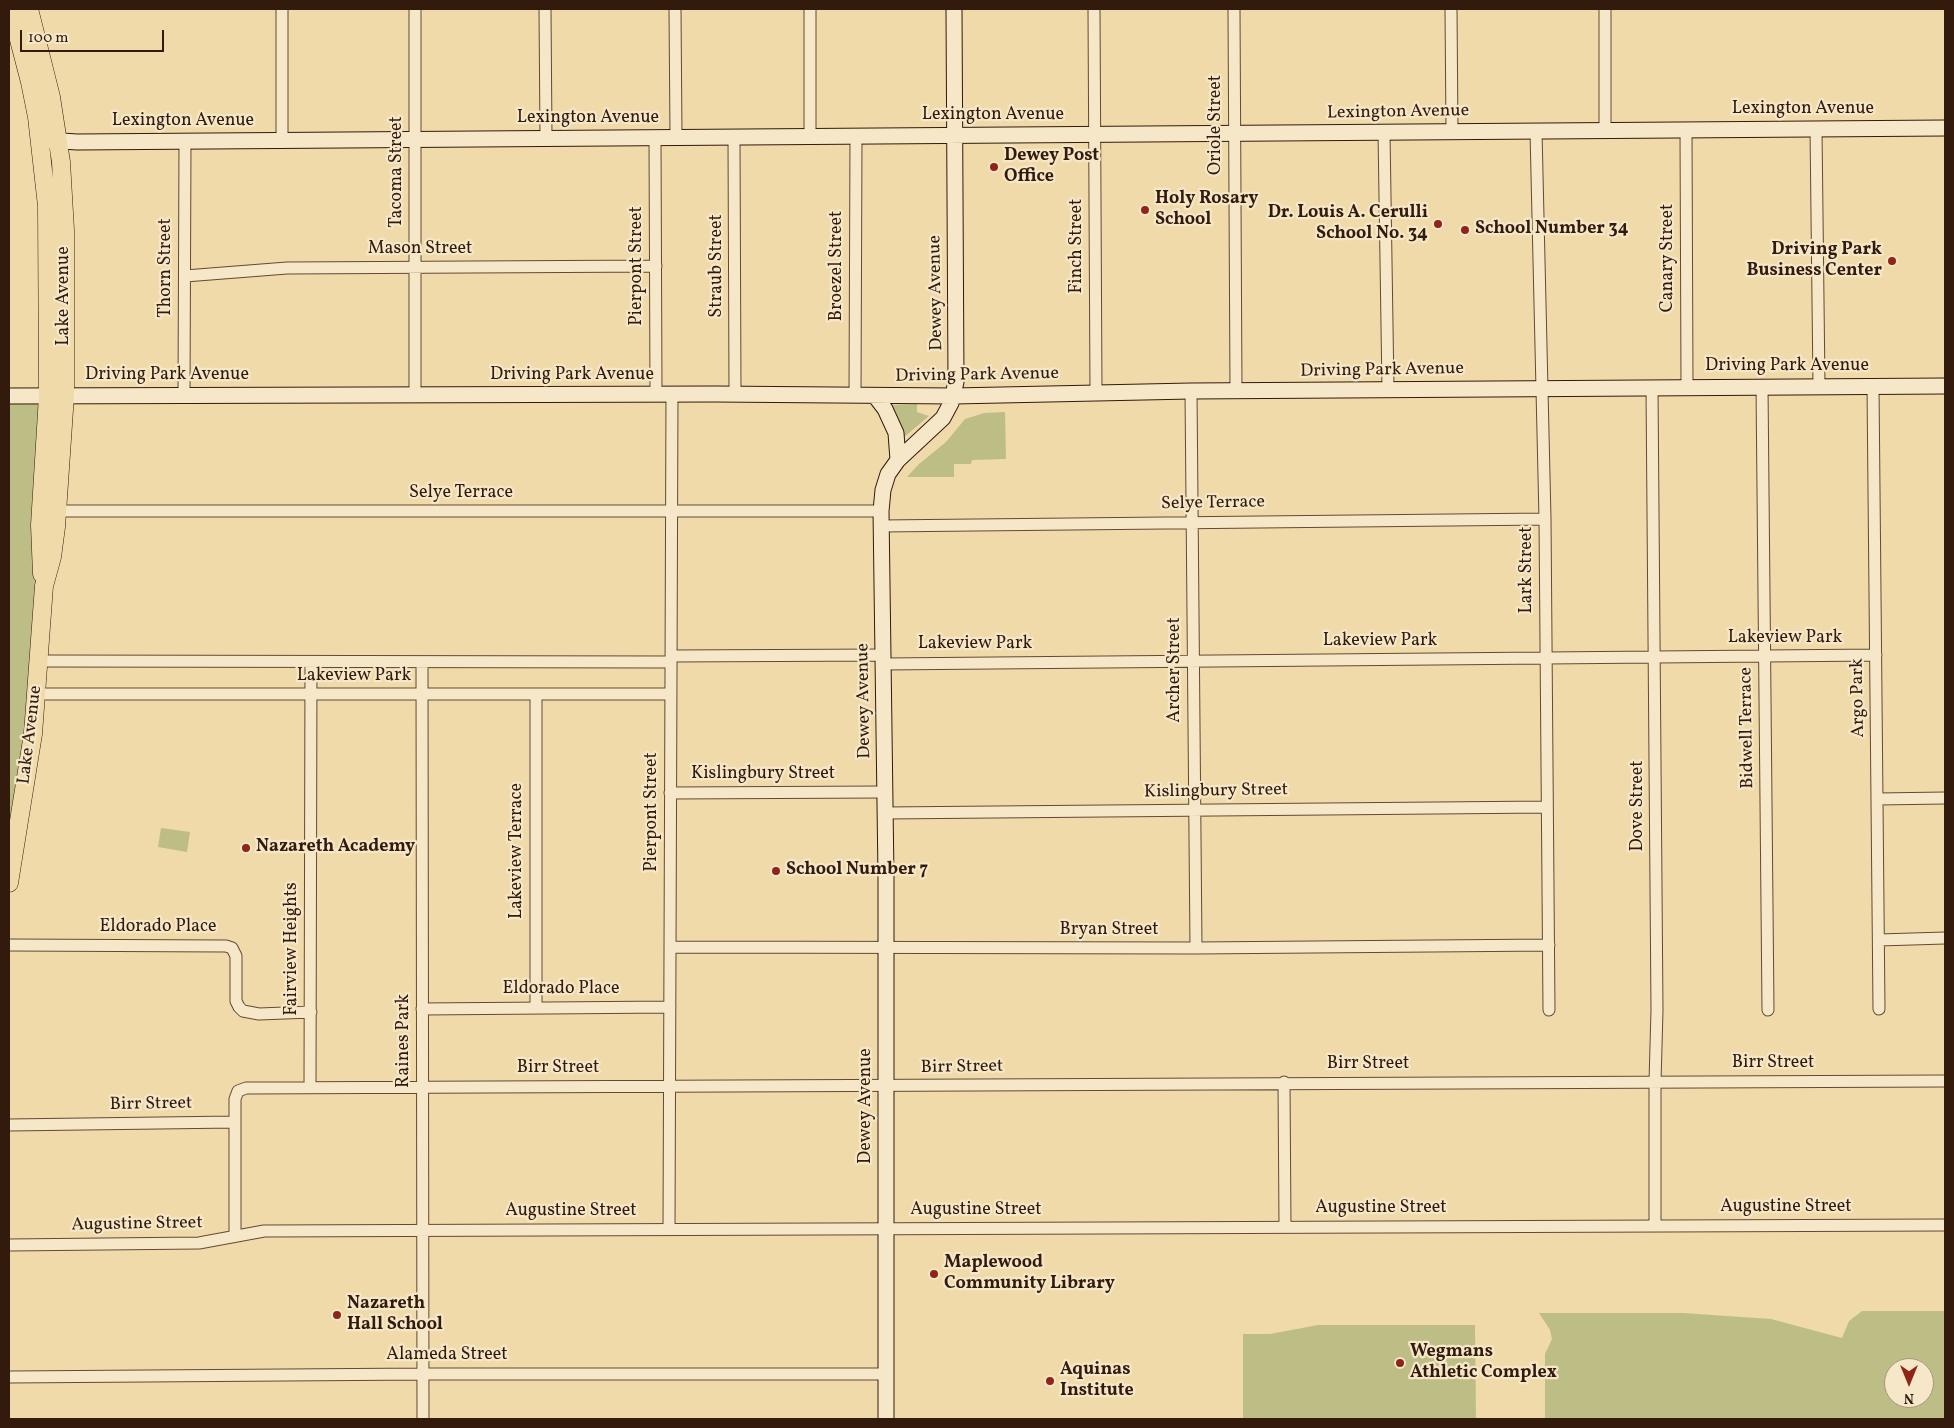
<!DOCTYPE html>
<style>
body{margin:0}
#map{position:relative;width:1954px;height:1428px;overflow:hidden;background:#f0daa9;font-family:Vollkorn,serif}
canvas{display:block}
.frame{position:absolute;inset:0;border:10px solid #321a0d;pointer-events:none}
.north{position:absolute;left:1884px;top:1358px;width:50px;height:50px;box-sizing:border-box;background:#f5e7c7;border:1px solid #a7957d;border-radius:50%;rotate:180deg;font-size:14px;font-weight:700;line-height:20px;text-align:center;color:#321a0d}
.north::after{content:'';display:block;margin:auto;width:18px;height:22px;background:#8f2418;clip-path:polygon(50% 0,100% 100%,50% 72%,0 100%)}
.scale{position:absolute;left:20px;top:30px;width:144px;height:22px;box-sizing:border-box;border:2px solid #321a0d;border-top:0;padding-left:6px;font-size:15px;line-height:18px;white-space:nowrap;color:#321a0d;-webkit-text-stroke:4px #f5e7c7;paint-order:stroke}
</style>
<div id="map">
<canvas width="1954" height="1428"></canvas>
<div class="frame"></div>
<div class="north">N</div>
<div class="scale">100 m</div>
</div>
<script>
const context = document.querySelector('canvas').getContext('2d');
context.lineJoin = 'round';
function fill(path, color) {
  context.fillStyle = color;
  context.fill(path, 'evenodd');
}
function poly(rows) {
  const path = new Path2D();
  for (const r of rows) {
    path.moveTo(r[0], r[1]);
    for (let i = 2; i < r.length; i += 2) path.lineTo(r[i], r[i + 1]);
  }
  return path;
}
function strokePath(path, color, width, dash) {
  context.strokeStyle = color;
  context.lineWidth = width;
  context.lineCap = dash ? 'butt' : 'round';
  context.setLineDash(dash || []);
  context.stroke(path);
}
function label(font, color, halo, rows, align = 'center') {
  context.font = font + ' Vollkorn,serif';
  context.lineWidth = 4.5;
  context.setLineDash([]);
  context.textBaseline = 'middle';
  context.strokeStyle = halo;
  context.fillStyle = color;
  for (const [text, x, y, turn = 0] of rows) {
    context.save();
    context.translate(x, y);
    context.rotate((+turn || 0) * Math.PI / 180);
    context.textAlign = isNaN(turn) ? turn : align;
    if (halo) context.strokeText(text, 0, 0);
    context.fillText(text, 0, 0);
    context.restore();
  }
}
fill(poly([
 [9,396,48,396,35,711,9,836],
 [917,404,917,412,929,416,903,438,890,405],
 [1005,412,1006,459,972,460,971,464,954,464,954,477,907,477,919,464,946,442,965,419,984,413],
 [161,828,190,832,187,852,158,847],
 [1862,1311,1945,1311,1945,1419,1545,1419,1545,1354,1552,1339,1550,1330,1539,1313,1683,1313,1771,1319,1842,1338,1849,1321],
 [1894,1368,1924,1368,1924,1398,1894,1398],
 [1318,1325,1475,1325,1476,1419,1243,1419,1243,1334,1270,1334]
]), '#bdbe85');
const street = poly([
 [282,9,282,140],
 [415,9,415,395],
 [545,9,546,138],
 [675,9,676,137],
 [810,9,810,136],
 [1094,9,1096,393],
 [1234,9,1236,391],
 [1451,9,1452,131],
 [1816,129,1819,386],
 [1605,130,1605,9],
 [1686,130,1687,386],
 [1536,131,1545,519,1549,1010],
 [1384,132,1388,390],
 [655,137,656,394],
 [734,137,735,394],
 [185,276,287,268,656,266],
 [1762,386,1768,1010],
 [1873,386,1879,1009],
 [1652,387,1657,1010,1655,1082,1655,1226],
 [1191,391,1196,948],
 [184,395,185,141],
 [855,396,856,136],
 [50,511,881,511],
 [881,526,1545,519],
 [671,656,884,655],
 [39,661,671,662],
 [422,662,423,1419],
 [884,664,1876,655],
 [36,694,671,694],
 [536,694,536,1008],
 [670,793,885,792],
 [1878,799,1945,798],
 [885,813,1546,807],
 [1879,940,1945,938],
 [9,945,226,946,232,948,236,956,236,1001,239,1007,243,1011,259,1014,311,1012],
 [670,947,1196,948,1549,945],
 [422,1009,670,1007],
 [1284,1082,1285,1227],
 [310,1087,311,662],
 [9,1125,234,1122],
 [669,1229,672,394],
 [235,1236,235,1099,238,1091,246,1088,1945,1081],
 [9,1245,199,1243,264,1231,1945,1225],
 [9,1377,423,1374,886,1374]
]);
const secondary = poly([
 [47,140,77,142,1945,128],
 [9,396,715,394,954,396,1191,391,1945,386],
 [875,396,885,409,896,433,898,460],
 [886,1419,886,877,881,511,883,490,888,474,898,460,943,418,951,403,956,382,954,9]
]);
const primary = poly([
 [11,9,30,82,37,117,47,206,48,396,40,525,42,574],
 [9,883,33,734,44,586,52,557,56,527,65,395,65,230,61,162,51,97,29,9]
]);
strokePath(street, '#624a34', 13);
strokePath(secondary, '#321a0d', 17);
strokePath(primary, '#321a0d', 19);
strokePath(street, '#f5e7c7', 11);
strokePath(secondary, '#f5e7c7', 15);
strokePath(primary, '#f0daa9', 18);
for (const [x, y, r, color] of [
 [994,167,5,"#8f2418"],
 [1145,210,5,"#8f2418"],
 [1438,224,5,"#8f2418"],
 [1465,230,5,"#8f2418"],
 [1892,261,5,"#8f2418"],
 [246,848,5,"#8f2418"],
 [776,871,5,"#8f2418"],
 [934,1274,5,"#8f2418"],
 [337,1315,5,"#8f2418"],
 [1400,1363,5,"#8f2418"],
 [1050,1381,5,"#8f2418"]
]) {
  const dot = new Path2D();
  dot.arc(x, y, r, 0, 2 * Math.PI);
  context.fillStyle = color;
  context.fill(dot);
  strokePath(dot, '#f5e7c7', 2);
}
label('18px', '#321a0d', '#f5e7c7', [
 ["Lexington Avenue",1803,110],
 ["Lexington Avenue",1398,113,-1],
 ["Lexington Avenue",993,116],
 ["Lexington Avenue",588,119],
 ["Lexington Avenue",183,122],
 ["Oriole Street",1217,125,-90],
 ["Tacoma Street",398,172,-90],
 ["Finch Street",1078,246,-90],
 ["Mason Street",420,250],
 ["Canary Street",1669,258,-90],
 ["Pierpont Street",638,266,-90],
 ["Straub Street",718,266,-90],
 ["Broezel Street",838,266,-90],
 ["Thorn Street",167,268,-90],
 ["Dewey Avenue",937,293,-91],
 ["Lake Avenue",65,296,-90],
 ["Driving Park Avenue",1787,367],
 ["Driving Park Avenue",1382,371,-1],
 ["Driving Park Avenue",167,376],
 ["Driving Park Avenue",572,376],
 ["Driving Park Avenue",977,376,-1],
 ["Selye Terrace",461,494],
 ["Selye Terrace",1213,504,-1],
 ["Lark Street",1528,570,-90],
 ["Lakeview Park",1785,639],
 ["Lakeview Park",1380,642],
 ["Lakeview Park",975,645],
 ["Archer Street",1176,670,-90],
 ["Lakeview Park",354,677],
 ["Argo Park",1859,698,-91],
 ["Dewey Avenue",865,701,-91],
 ["Bidwell Terrace",1748,728,-91],
 ["Lake Avenue",31,735,-83],
 ["Kislingbury Street",763,775],
 ["Kislingbury Street",1216,792,-1],
 ["Dove Street",1639,806,-90],
 ["Pierpont Street",653,812,-90],
 ["Lakeview Terrace",518,851,-90],
 ["Eldorado Place",158,928],
 ["Bryan Street",1109,931],
 ["Fairview Heights",293,949,-90],
 ["Eldorado Place",561,990],
 ["Raines Park",405,1041,-90],
 ["Birr Street",1773,1064],
 ["Birr Street",1368,1065],
 ["Birr Street",962,1068,-1],
 ["Birr Street",558,1069],
 ["Birr Street",151,1105,-1],
 ["Dewey Avenue",867,1106,-90],
 ["Augustine Street",1786,1208],
 ["Augustine Street",1381,1209],
 ["Augustine Street",976,1211],
 ["Augustine Street",571,1212],
 ["Augustine Street",137,1225,-1],
 ["Alameda Street",447,1356]
]);
label('bold 18px', '#321a0d', '#f5e7c7', [
 ["Dewey Post",1004,157],
 ["Office",1004,178],
 ["Holy Rosary",1155,200],
 ["School",1155,221],
 ["Dr. Louis A. Cerulli",1428,214,"right"],
 ["School No. 34",1428,235,"right"],
 ["School Number 34",1475,230],
 ["Driving Park",1882,251,"right"],
 ["Business Center",1882,272,"right"],
 ["Nazareth Academy",256,848],
 ["School Number 7",786,871],
 ["Maplewood",944,1264],
 ["Community Library",944,1285],
 ["Nazareth",347,1305],
 ["Hall School",347,1326],
 ["Wegmans",1410,1353],
 ["Athletic Complex",1410,1374],
 ["Aquinas",1060,1371],
 ["Institute",1060,1392]
], 'left');
</script>
